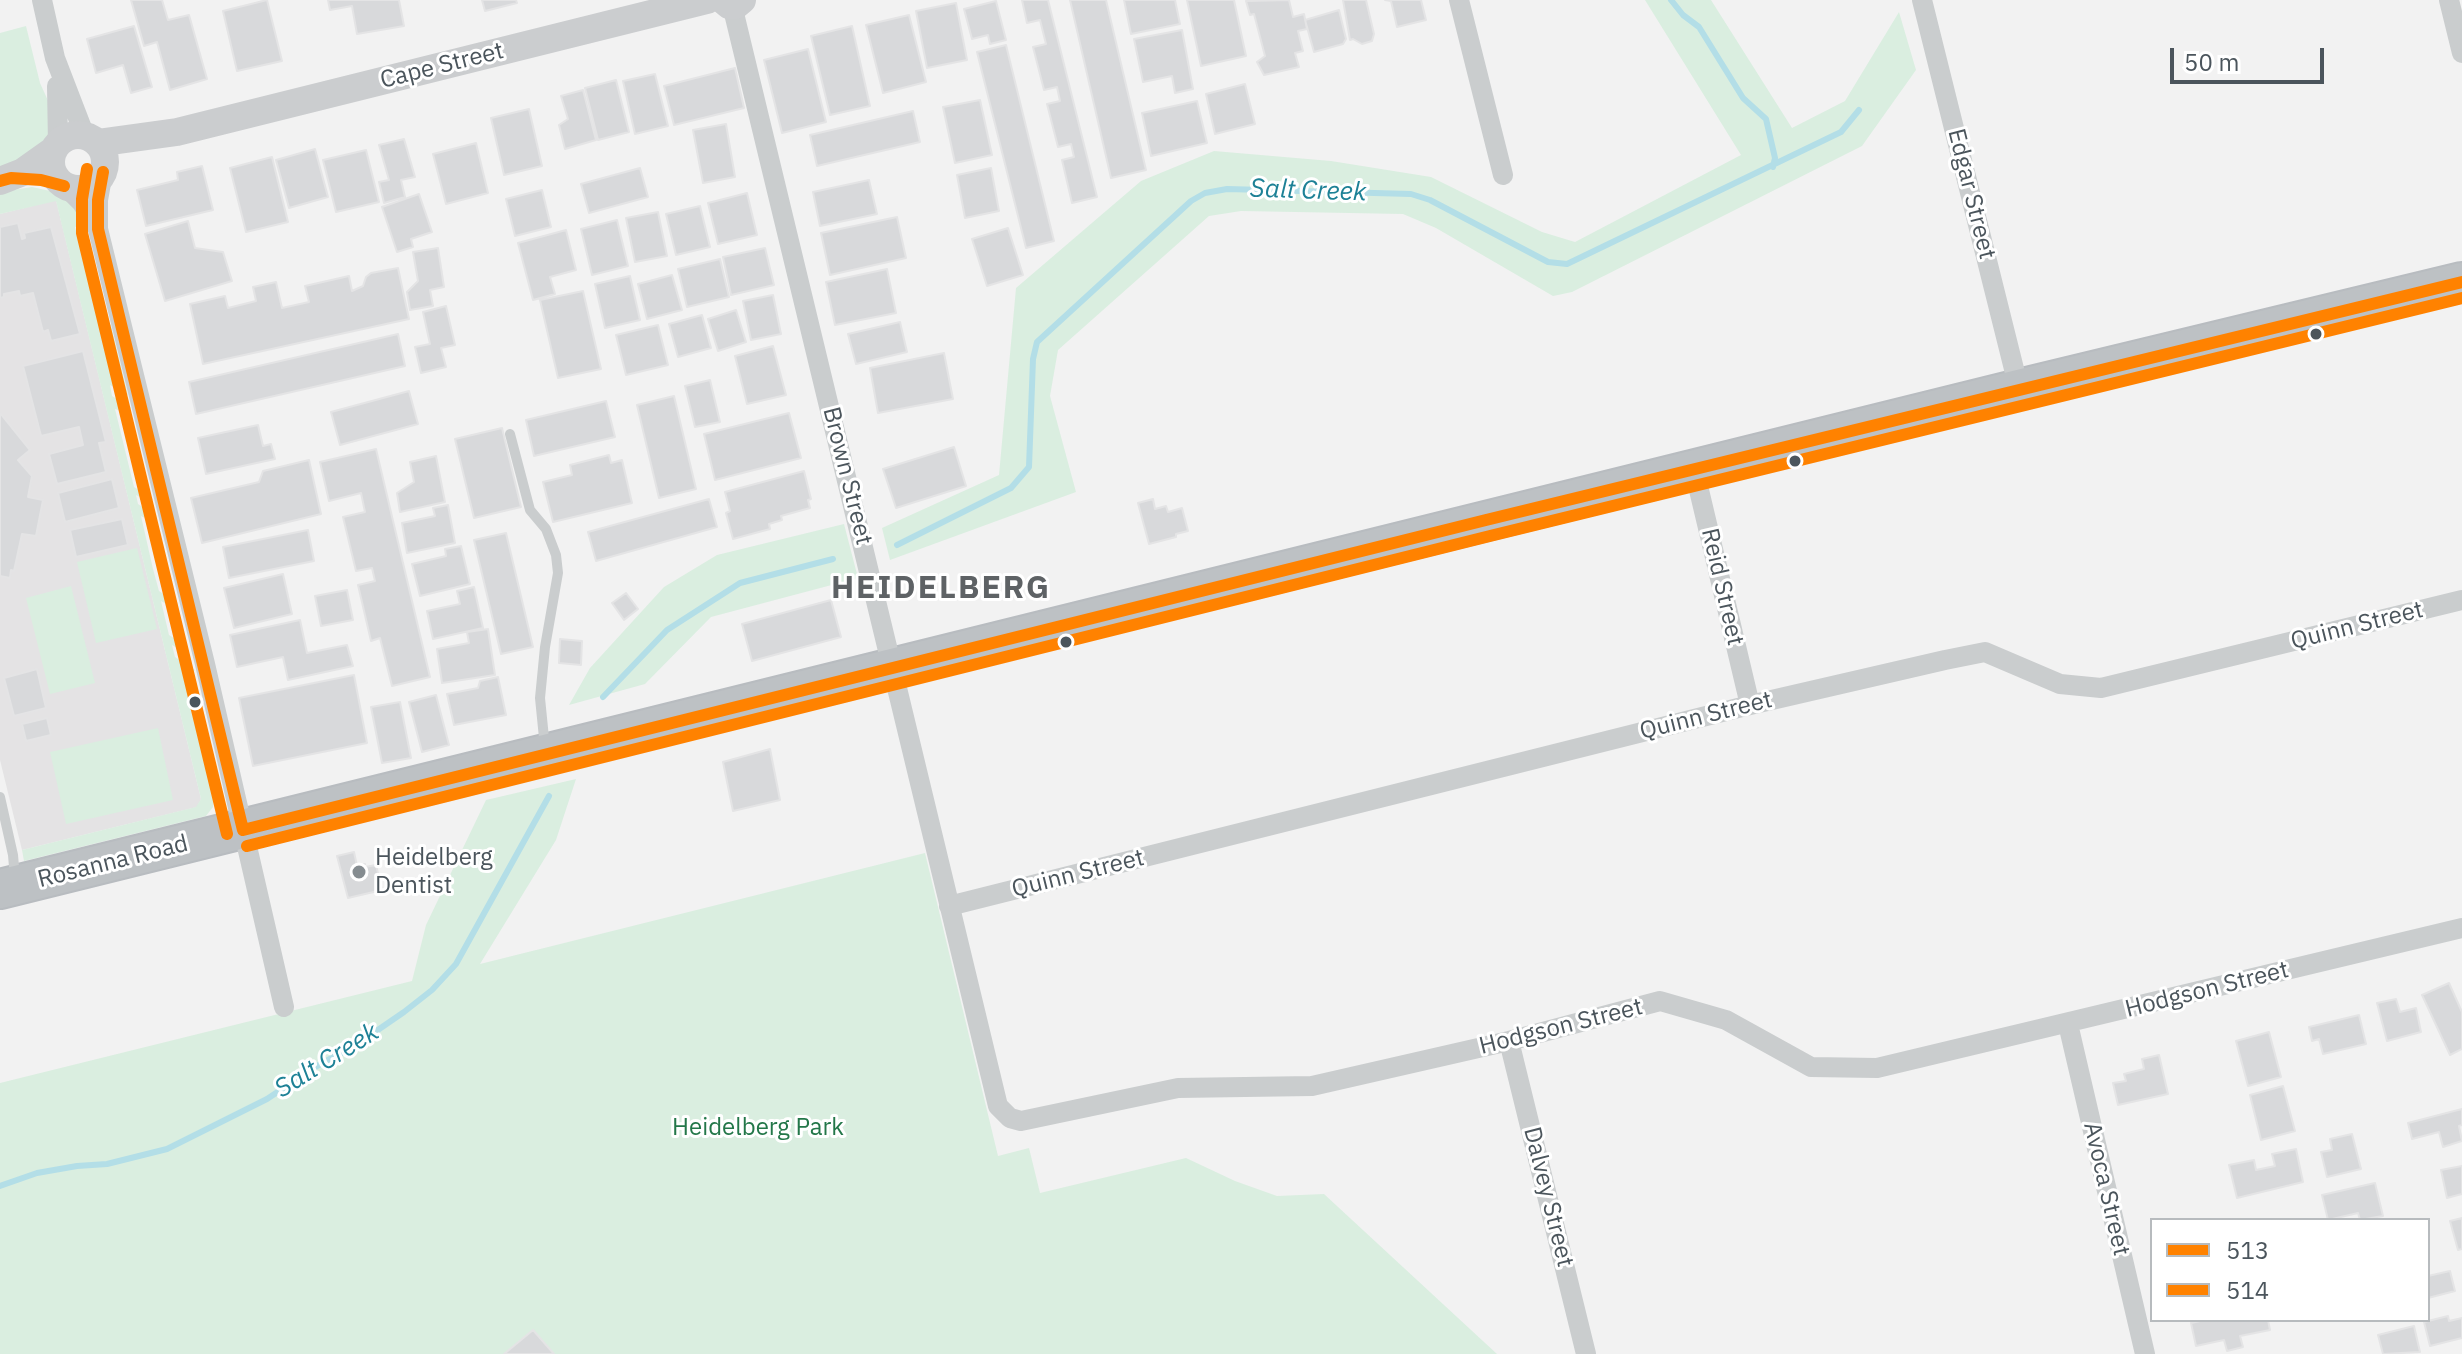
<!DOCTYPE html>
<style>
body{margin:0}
#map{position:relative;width:2462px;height:1354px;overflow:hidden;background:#f2f2f2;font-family:"IBM Plex Sans",sans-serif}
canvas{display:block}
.legend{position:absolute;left:2150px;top:1218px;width:280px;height:104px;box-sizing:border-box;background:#fff;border:2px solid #b7bbbe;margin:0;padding:10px 14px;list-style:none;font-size:24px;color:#4b555c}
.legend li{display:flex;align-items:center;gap:16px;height:40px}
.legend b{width:40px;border:2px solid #b7bbbe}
.scale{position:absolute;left:2170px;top:48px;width:154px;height:36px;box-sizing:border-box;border:4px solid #4b555c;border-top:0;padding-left:10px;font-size:24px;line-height:28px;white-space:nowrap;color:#4b555c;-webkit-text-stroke:6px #fff;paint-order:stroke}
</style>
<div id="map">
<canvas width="2462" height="1354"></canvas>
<ul class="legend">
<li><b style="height:10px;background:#ff8200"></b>513</li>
<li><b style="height:10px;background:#ff8200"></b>514</li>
</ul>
<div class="scale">50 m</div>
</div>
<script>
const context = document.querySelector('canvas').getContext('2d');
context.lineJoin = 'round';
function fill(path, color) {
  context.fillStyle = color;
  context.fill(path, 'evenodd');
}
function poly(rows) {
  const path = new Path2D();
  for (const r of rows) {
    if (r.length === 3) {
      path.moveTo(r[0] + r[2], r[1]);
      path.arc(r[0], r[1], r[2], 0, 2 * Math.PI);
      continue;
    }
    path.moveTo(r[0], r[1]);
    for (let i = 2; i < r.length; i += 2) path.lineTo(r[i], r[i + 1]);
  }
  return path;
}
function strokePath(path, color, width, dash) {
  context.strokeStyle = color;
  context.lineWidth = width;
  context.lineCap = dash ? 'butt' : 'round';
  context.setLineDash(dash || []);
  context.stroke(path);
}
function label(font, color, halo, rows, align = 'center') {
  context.font = font + ' "IBM Plex Sans",sans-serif';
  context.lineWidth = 6;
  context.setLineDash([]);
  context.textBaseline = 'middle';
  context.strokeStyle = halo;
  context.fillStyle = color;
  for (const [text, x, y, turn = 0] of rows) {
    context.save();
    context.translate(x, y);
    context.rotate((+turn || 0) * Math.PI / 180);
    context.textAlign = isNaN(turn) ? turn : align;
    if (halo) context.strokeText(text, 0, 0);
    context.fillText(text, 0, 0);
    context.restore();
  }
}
fill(poly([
 [56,200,201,799,197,807,22,850,0,760,0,214]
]), '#e4e3e4');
fill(poly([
 [1645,0,1711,0,1792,128,1845,101,1899,12,1916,70,1862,146,1572,292,1553,296,1436,228,1403,214,1241,211,1209,216,1058,350,1050,396,1076,492,890,560,882,528,999,475,1016,288,1141,181,1214,151,1331,161,1431,177,1542,232,1575,242,1741,155],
 [26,26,40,83,50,105,51,143,0,170,0,33],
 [32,187,59,193,70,201,84,224,75,227,87,273,96,274,96,278,89,281,94,304,100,326,111,325,128,395,110,385,112,396,131,408,127,413,115,409,134,487,153,499,150,502,136,495,138,504,157,517,153,522,141,516,153,569,159,591,178,604,175,609,161,601,169,635,188,647,184,652,172,645,175,657,195,670,185,677,205,758,215,766,213,807,206,816,24,861,22,850,196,807,201,799,56,201,0,214,0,192],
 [844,524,858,578,711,617,645,684,569,705,590,668,664,587,717,555],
 [137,548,157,629,96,643,77,562],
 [71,586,95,683,50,694,26,598],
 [158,728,173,800,66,824,50,752],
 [576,779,556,840,480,964,925,853,998,1156,1029,1148,1040,1193,1186,1158,1235,1181,1277,1196,1324,1194,1497,1354,0,1354,0,1083,412,981,426,925,486,800]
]), '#daeee0');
strokePath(poly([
 [1671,0,1683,15,1699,27,1743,98,1766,119,1775,158,1773,167],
 [897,545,1011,488,1029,467,1033,359,1037,342,1191,201,1205,193,1227,189,1411,194,1430,200,1548,262,1567,264,1841,132,1859,110],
 [603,697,667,630,740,583,833,559],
 [0,1186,37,1173,77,1166,107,1164,167,1149,267,1099,315,1067,356,1045,404,1012,432,990,456,964,549,796]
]), '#b3dee7', 6);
const building = poly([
 [131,0,162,0,168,20,189,15,207,79,170,90,157,42,144,46,131,0],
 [267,0,282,61,237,71,223,11,267,0],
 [328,0,399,0,404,26,357,34,352,6,330,10,328,0],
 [482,0,516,0,517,3,485,11,482,0],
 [1022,0,1048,0,1097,197,1072,203,1062,160,1074,157,1071,144,1058,147,1047,104,1060,101,1057,87,1044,90,1033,47,1046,44,1040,20,1027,23,1022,0],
 [1070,0,1106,0,1146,170,1111,178,1070,0],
 [1124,0,1175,0,1180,24,1131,34,1124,0],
 [1187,0,1234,0,1246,56,1201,66,1187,0],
 [1289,0,1293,17,1304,14,1307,29,1298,31,1303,51,1295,53,1299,67,1264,75,1257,62,1265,56,1254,14,1250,15,1246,1,1289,0],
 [1343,0,1366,0,1374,34,1372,41,1362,44,1353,39,1350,40,1343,0],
 [1385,0,1421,0,1426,20,1397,27,1391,1,1385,0],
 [996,1,1006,40,990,44,988,35,972,39,964,9,996,1],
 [956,3,967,60,927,68,916,11,956,3],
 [1339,10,1346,39,1343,44,1314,52,1305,20,1339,10],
 [909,15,926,82,883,93,866,25,909,15],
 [134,26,152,87,131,93,123,65,96,73,87,39,134,26],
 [852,26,870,106,830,115,811,36,852,26],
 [1182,30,1193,89,1175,93,1172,76,1143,82,1134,39,1182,30],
 [1006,45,1054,241,1026,248,977,52,1006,45],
 [808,49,826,122,782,133,764,60,808,49],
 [735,68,744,108,674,125,664,86,735,68],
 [655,74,668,126,635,134,623,81,655,74],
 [616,80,629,132,598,140,585,88,616,80],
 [1245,84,1255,124,1215,134,1206,94,1245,84],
 [583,90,596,140,565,149,559,125,568,119,561,96,583,90],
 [980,100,992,155,955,163,943,107,980,100],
 [1197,101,1207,143,1151,156,1142,113,1197,101],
 [529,109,542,166,504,175,491,118,529,109],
 [913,111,920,142,817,166,810,135,913,111],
 [726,124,735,177,703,183,693,130,726,124],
 [404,139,415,177,401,180,405,197,384,203,379,182,389,180,379,145,404,139],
 [476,143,488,193,446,204,433,154,476,143],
 [315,149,328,197,289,208,276,160,315,149],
 [366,150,379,202,336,212,323,160,366,150],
 [272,157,288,222,246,232,230,168,272,157],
 [202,166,213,210,146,226,137,190,178,180,177,172,202,166],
 [640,168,648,197,589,213,581,184,640,168],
 [991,168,999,211,965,218,957,175,991,168],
 [869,180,877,214,820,226,813,192,869,180],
 [542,190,551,227,515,236,506,199,542,190],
 [747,193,757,235,718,244,708,203,747,193],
 [419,194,432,232,411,239,413,247,397,252,382,207,419,194],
 [700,206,710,247,676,255,666,214,700,206],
 [658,212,667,256,635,262,626,218,658,212],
 [897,217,906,258,830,275,821,233,897,217],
 [617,220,628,266,592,275,581,229,617,220],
 [188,221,195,248,223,252,232,281,165,301,145,234,188,221],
 [18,223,22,239,25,238,24,233,51,227,80,334,51,341,48,330,43,332,33,293,20,296,19,291,4,294,4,297,0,298,0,227,18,223],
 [1008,228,1023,275,987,286,972,239,1008,228],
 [566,230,576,270,550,277,555,294,533,300,518,243,566,230],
 [438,248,444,287,430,290,433,306,410,310,407,292,418,281,413,252,438,248],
 [765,248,774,285,731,295,723,257,765,248],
 [720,259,729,297,687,307,678,269,720,259],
 [398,268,409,319,203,364,190,304,225,296,228,308,256,301,253,287,276,282,282,308,309,302,305,286,349,276,352,291,363,286,366,277,371,273,398,268],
 [887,269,896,313,835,325,826,282,887,269],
 [672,275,682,310,647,319,638,284,672,275],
 [630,276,640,320,605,328,595,284,630,276],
 [583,291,601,369,558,378,540,300,583,291],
 [773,295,781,334,751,340,743,301,773,295],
 [446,306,455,345,441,348,446,367,421,373,415,347,430,344,423,312,446,306],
 [736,310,746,342,718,351,708,319,736,310],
 [702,315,711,348,678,357,669,324,702,315],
 [900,322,907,352,856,364,848,334,900,322],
 [658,325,668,365,626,375,616,335,658,325],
 [398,334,405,366,196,414,189,382,398,334],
 [773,346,786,395,747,404,735,356,773,346],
 [83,351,106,442,99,443,106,472,57,484,49,454,83,445,79,427,41,436,23,366,83,351],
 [944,353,953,399,878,413,870,368,944,353],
 [710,380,720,422,695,427,685,386,710,380],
 [409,391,418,424,340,445,331,412,409,391],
 [674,396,696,489,659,498,637,405,674,396],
 [606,401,615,437,534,456,526,420,606,401],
 [0,413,30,450,18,460,32,476,28,497,43,500,36,536,22,534,14,571,11,570,10,578,0,576,0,413],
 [789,413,801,458,715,480,704,434,789,413],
 [258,425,263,446,271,444,275,459,206,474,198,438,258,425],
 [502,428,521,507,474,518,455,439,502,428],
 [954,447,966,486,896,508,883,469,954,447],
 [376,449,430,677,392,686,380,638,371,641,358,585,375,581,372,568,356,571,343,517,365,512,361,493,329,501,320,462,376,449],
 [609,455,611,463,622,460,632,503,553,522,543,482,572,475,570,465,609,455],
 [436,456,445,502,400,512,397,493,414,482,410,462,436,456],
 [309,460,321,514,202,543,191,498,259,482,263,471,309,460],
 [804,471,811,499,808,500,810,508,781,516,782,520,769,524,770,529,733,539,726,513,730,511,725,492,804,471],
 [112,479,119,508,65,522,58,493,112,479],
 [709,499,717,527,596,561,588,532,709,499],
 [1153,499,1155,509,1166,506,1168,512,1182,508,1188,531,1176,534,1176,537,1149,544,1138,503,1153,499],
 [448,505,455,543,407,553,402,523,435,516,433,508,448,505],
 [122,519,128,545,76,557,70,530,122,519],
 [308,530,314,561,229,578,223,547,308,530],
 [506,533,533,647,501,654,474,540,506,533],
 [461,546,470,584,420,596,412,564,446,556,445,549,461,546],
 [283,574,292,614,234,628,224,588,283,574],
 [474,587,483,628,433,639,427,611,460,604,457,591,474,587],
 [347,590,353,620,321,626,315,596,347,590],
 [626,593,638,609,624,620,612,603,626,593],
 [831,600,841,637,752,661,742,624,831,600],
 [300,620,307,653,347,645,353,666,288,680,283,657,237,667,230,635,300,620],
 [488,629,495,675,442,683,437,649,469,643,467,632,488,629],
 [560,639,582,641,581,665,559,663,560,639],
 [37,669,46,708,14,716,4,678,37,669],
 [354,675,367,743,253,766,239,698,354,675],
 [498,677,506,715,454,725,447,694,478,688,480,681,498,677],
 [436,695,449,745,422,752,409,702,436,695],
 [400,702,411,758,382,763,371,707,400,702],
 [47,718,51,735,26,741,22,724,47,718],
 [770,749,780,800,733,811,723,762,770,749],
 [354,852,357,866,365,864,365,867,376,865,382,890,348,898,337,856,354,852],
 [2449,983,2462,1012,2462,1049,2450,1055,2422,995,2449,983],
 [2396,999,2400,1012,2416,1008,2421,1032,2387,1041,2377,1003,2396,999],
 [2359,1015,2366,1044,2323,1054,2319,1039,2312,1041,2309,1027,2359,1015],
 [2269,1032,2281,1077,2248,1086,2236,1041,2269,1032],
 [2159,1055,2168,1094,2118,1105,2113,1083,2126,1081,2124,1074,2144,1069,2142,1059,2159,1055],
 [2283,1086,2295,1131,2261,1140,2250,1095,2283,1086],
 [2462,1109,2462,1125,2459,1126,2462,1141,2443,1147,2439,1132,2412,1139,2408,1123,2462,1109],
 [2352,1134,2361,1169,2327,1177,2321,1152,2332,1150,2330,1139,2352,1134],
 [2296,1149,2303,1182,2237,1198,2229,1165,2254,1160,2256,1170,2275,1166,2272,1154,2296,1149],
 [2462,1166,2462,1194,2447,1198,2441,1170,2462,1166],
 [2375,1183,2383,1216,2360,1220,2358,1213,2328,1220,2322,1195,2375,1183],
 [2462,1218,2462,1249,2458,1250,2450,1221,2462,1218],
 [2450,1271,2455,1291,2428,1298,2428,1276,2450,1271],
 [2448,1316,2449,1321,2462,1318,2462,1338,2430,1346,2424,1322,2448,1316],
 [2205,1320,2268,1320,2270,1330,2240,1336,2243,1347,2227,1351,2224,1340,2196,1346,2191,1323,2205,1320],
 [2414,1326,2420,1352,2383,1354,2378,1335,2414,1326],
 [533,1330,554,1354,504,1354,533,1330]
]);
fill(building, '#d8d9db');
strokePath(building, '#e4e4e5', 2);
const highway = poly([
 [0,889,2019,389,2462,282]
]);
strokePath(highway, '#b8bcc0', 42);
strokePath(poly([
 [510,434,530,510,546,529,556,555,558,573,545,647,540,698,545,748],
 [0,797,13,855,15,878]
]), '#cacdce', 10);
strokePath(poly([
 [42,0,55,58,85,136],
 [1459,0,1503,175],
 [1922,0,2019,389],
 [2449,0,2462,53],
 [732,5,998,1106,1010,1118,1021,1121,1178,1088,1312,1086,1509,1041,1660,1001,1726,1020,1811,1067,1877,1068,2462,928],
 [57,86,58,144],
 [103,172,98,200,98,229,205,664,284,1007],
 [65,186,82,203,98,229],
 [1694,469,1750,705],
 [949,906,1750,705,1945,660,1985,652,2060,684,2101,688,2462,600],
 [2068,1024,2145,1354],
 [1509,1041,1586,1354]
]), '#cacdce', 20);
strokePath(poly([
 [723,0,729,5,736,5,742,0],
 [78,162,27],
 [97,143,177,132,707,0],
 [0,181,23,172,54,150]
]), '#cbcdcf', 28);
strokePath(highway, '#bdc1c4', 38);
strokePath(poly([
 [103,172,98,200,98,229,243,830],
 [0,181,11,178,41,180,64,186],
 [243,830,1486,520,2462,282]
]), '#ff8200', 12);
strokePath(poly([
 [87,169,82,199,82,233,227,834],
 [247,846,1490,536,2462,298]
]), '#ff8200', 12);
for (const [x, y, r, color] of [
 [2316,334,7,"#4b555c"],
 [1795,461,7,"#4b555c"],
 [1066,642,7,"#4b555c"],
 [195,702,7,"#4b555c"],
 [359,872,8,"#858c90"]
]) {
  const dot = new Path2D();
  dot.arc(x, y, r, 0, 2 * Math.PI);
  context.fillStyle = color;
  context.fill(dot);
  strokePath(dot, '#fff', 3);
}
label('24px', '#4b555c', '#fff', [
 ["Cape Street",442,66,-14],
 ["Edgar Street",1971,194,76],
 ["Brown Street",847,476,76],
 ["Reid Street",1722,587,77],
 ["Quinn Street",2357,626,-14],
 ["Quinn Street",1706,716,-14],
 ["Rosanna Road",113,862,-14],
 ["Quinn Street",1078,874,-14],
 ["Hodgson Street",2207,990,-14],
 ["Hodgson Street",1561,1027,-14],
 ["Avoca Street",2106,1189,77],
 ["Dalvey Street",1548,1197,76]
]);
label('24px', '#4b555c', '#fff', [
 ["Heidelberg",375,858],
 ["Dentist",375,886]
], 'left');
label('24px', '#237749', '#fff', [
 ["Heidelberg Park",758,1128]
]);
label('italic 26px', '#1d8196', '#fff', [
 ["Salt Creek",1308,191,2],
 ["Salt Creek",327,1061,-32]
]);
context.letterSpacing = '2px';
label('bold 32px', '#5e6265', '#fff', [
 ["HEIDELBERG",941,589]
]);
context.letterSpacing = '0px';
</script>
